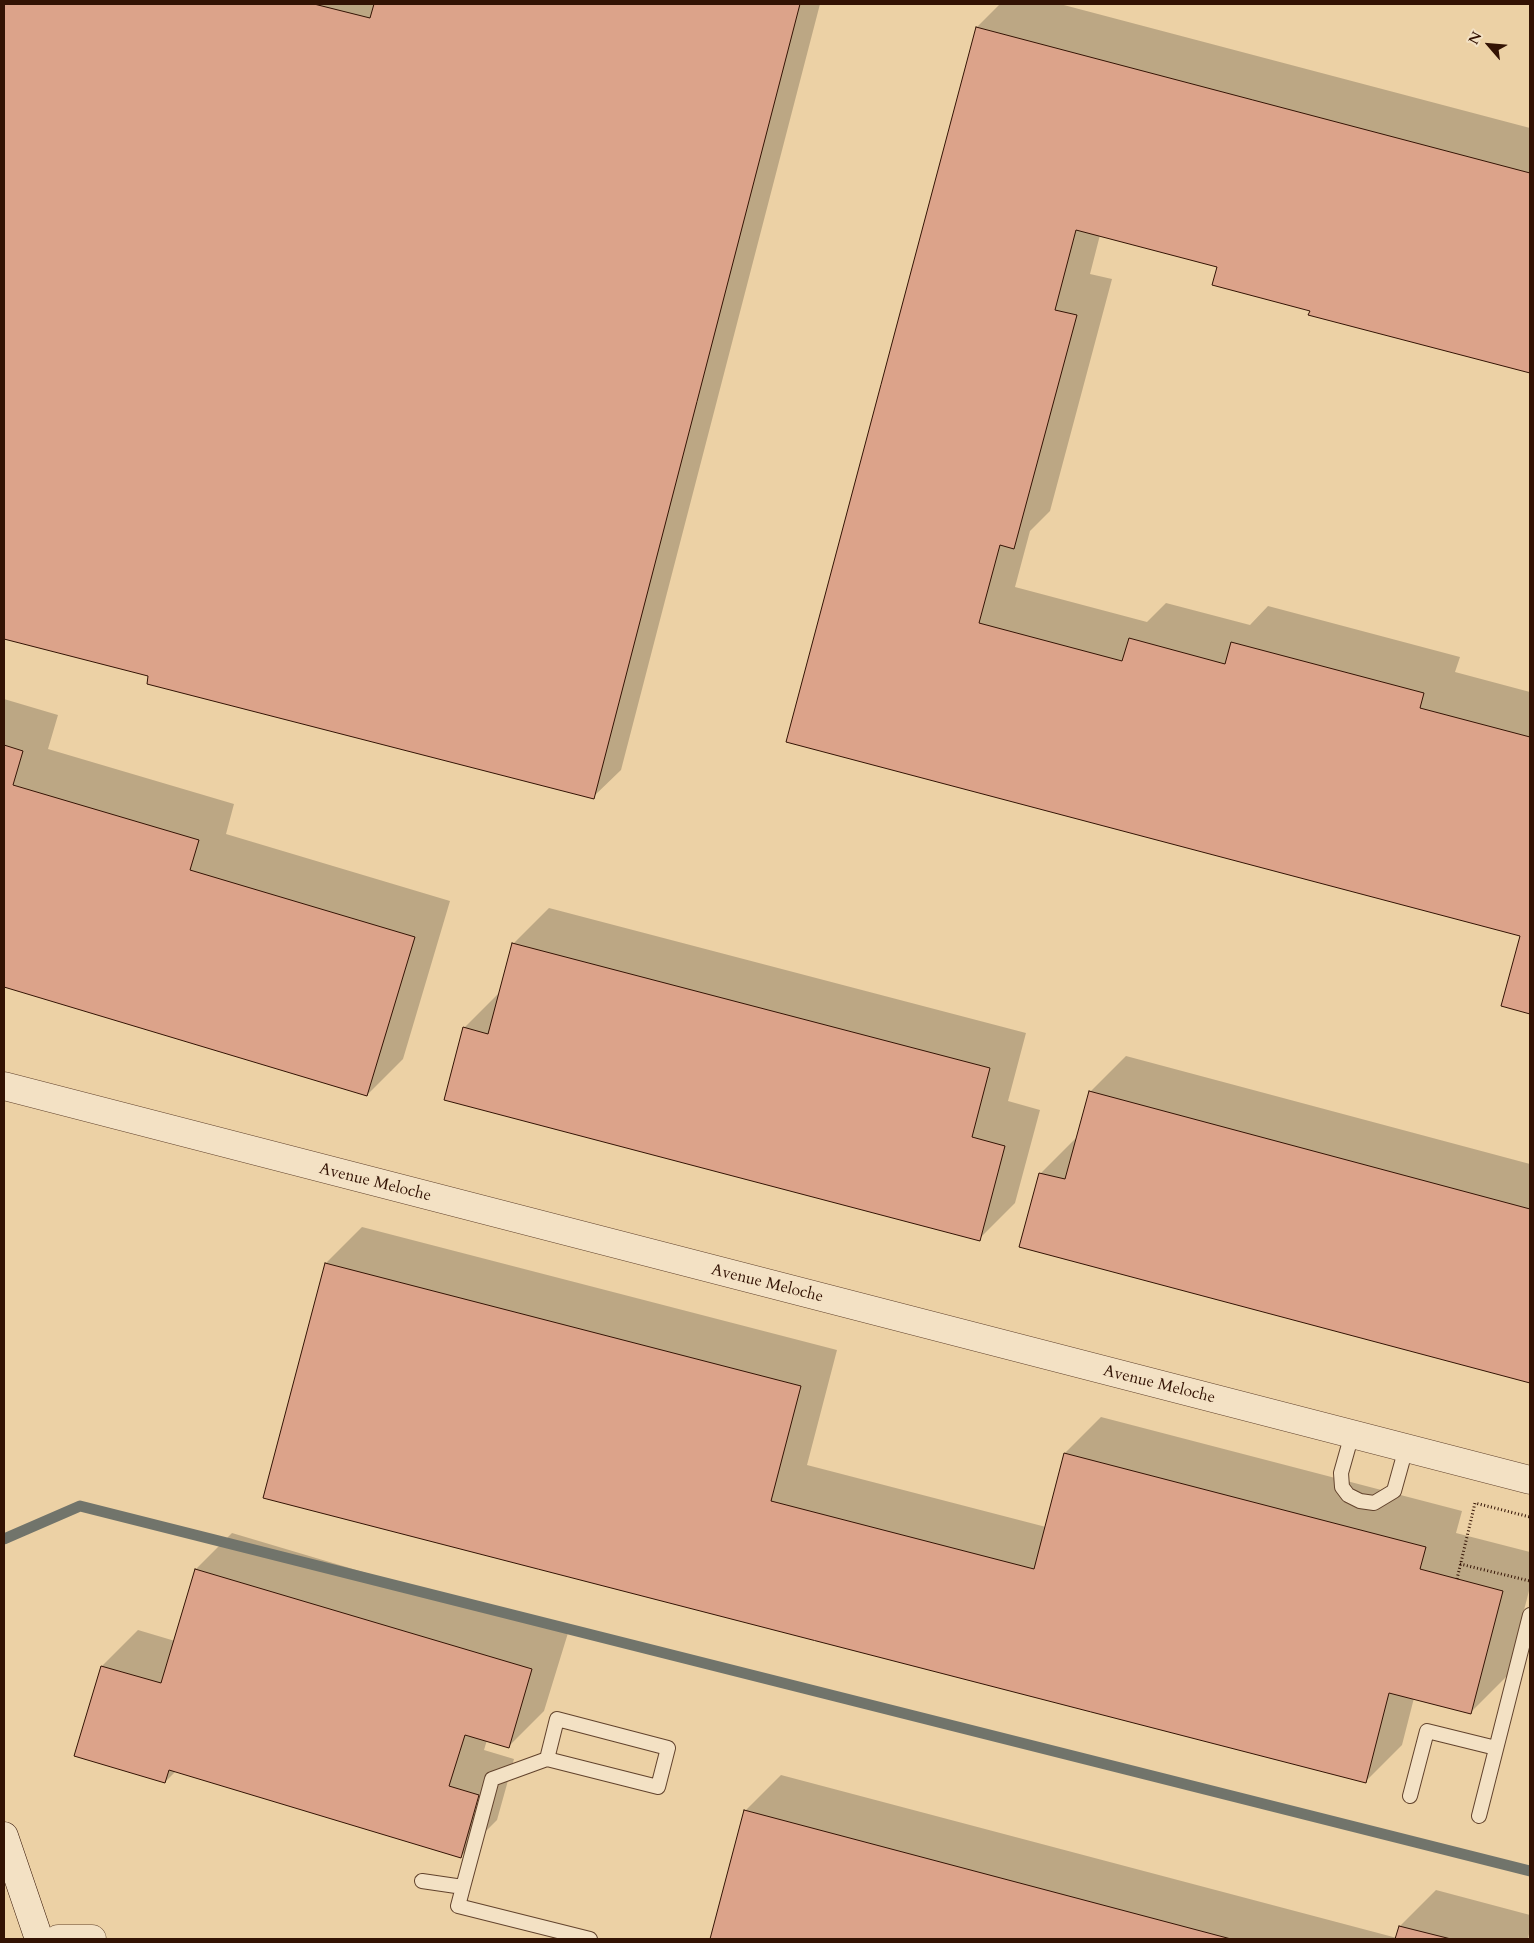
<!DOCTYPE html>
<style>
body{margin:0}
#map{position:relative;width:1534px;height:1943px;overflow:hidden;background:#ecd1a5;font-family:Cardo,serif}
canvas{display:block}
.frame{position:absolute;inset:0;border:5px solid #331304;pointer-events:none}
.north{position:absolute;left:1464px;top:20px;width:50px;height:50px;-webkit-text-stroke:4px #f3e1c4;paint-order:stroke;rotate:297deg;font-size:14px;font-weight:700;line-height:20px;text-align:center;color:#331304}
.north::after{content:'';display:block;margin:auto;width:18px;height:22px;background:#331304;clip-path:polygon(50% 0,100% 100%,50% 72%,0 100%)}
</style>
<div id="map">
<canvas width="1534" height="1943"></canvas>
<div class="frame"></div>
<div class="north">N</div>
</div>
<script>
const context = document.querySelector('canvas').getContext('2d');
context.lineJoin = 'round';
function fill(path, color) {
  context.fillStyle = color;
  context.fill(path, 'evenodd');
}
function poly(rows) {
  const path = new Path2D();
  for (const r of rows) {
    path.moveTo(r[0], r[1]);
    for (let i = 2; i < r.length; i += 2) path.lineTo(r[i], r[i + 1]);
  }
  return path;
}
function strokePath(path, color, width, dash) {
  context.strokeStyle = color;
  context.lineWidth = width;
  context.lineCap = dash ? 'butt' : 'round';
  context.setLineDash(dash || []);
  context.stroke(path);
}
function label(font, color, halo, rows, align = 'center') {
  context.font = font + ' Cardo,serif';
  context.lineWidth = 5;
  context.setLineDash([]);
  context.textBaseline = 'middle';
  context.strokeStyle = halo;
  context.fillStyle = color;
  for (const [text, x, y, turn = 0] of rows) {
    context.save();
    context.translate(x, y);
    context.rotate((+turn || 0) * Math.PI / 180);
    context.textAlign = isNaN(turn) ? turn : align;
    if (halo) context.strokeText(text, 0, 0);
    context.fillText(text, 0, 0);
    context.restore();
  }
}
fill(poly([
 [4,4,820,4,621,770,593,797,150,675,4,638],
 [1000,4,1060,4,1530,128,1530,372,1310,314,1311,310,1218,266,1100,235,1090,274,1112,279,1050,511,1030,531,1015,587,1147,622,1166,603,1250,625,1268,606,1460,657,1455,672,1530,692,1530,1013,1502,1006,1521,935,787,741,977,27],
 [4,699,58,715,48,749,234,804,226,834,450,901,403,1059,367,1095,4,986],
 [549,908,1026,1033,1008,1101,1040,1110,1015,1203,979,1239,464,1028,501,991,513,944],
 [1126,1056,1530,1164,1530,1381,1021,1246,1040,1174,1077,1137,1090,1092],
 [362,1227,837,1350,807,1465,1046,1527,1065,1453,1101,1417,1462,1511,1456,1533,1530,1552,1530,1587,1507,1676,1471,1712,1414,1698,1402,1745,1366,1781,265,1497,326,1263],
 [232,1533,568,1633,544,1711,508,1747,487,1740,484,1750,514,1759,497,1820,461,1856,176,1771,165,1782,76,1755,102,1666,138,1630,175,1641,196,1569],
 [781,1775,1397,1938,1400,1926,1436,1890,1530,1915,1530,1929,1528,1939,711,1939,745,1811]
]), '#0003');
strokePath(poly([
 [4,1539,80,1506,1530,1871]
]), '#71746b', 11);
const building = poly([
 [4,4,314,4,370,18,374,4,800,4,594,799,147,684,148,676,4,639,4,4],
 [976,27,1530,173,1530,373,1308,315,1310,311,1212,285,1217,267,1076,230,1055,310,1077,315,1014,549,1000,545,979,623,1122,661,1129,638,1225,664,1231,642,1424,693,1420,708,1530,737,1530,1014,1501,1006,1520,936,786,742,976,27],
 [4,745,23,751,13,785,199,840,190,870,415,937,367,1096,4,987,4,745],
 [512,943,990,1068,972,1137,1005,1146,980,1241,444,1100,463,1027,488,1034,512,943],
 [1089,1091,1530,1209,1530,1383,1019,1247,1039,1173,1065,1179,1089,1091],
 [325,1263,801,1386,771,1501,1034,1569,1064,1453,1426,1547,1420,1569,1503,1591,1471,1714,1389,1693,1366,1783,263,1498,325,1263],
 [195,1569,532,1669,509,1748,465,1735,449,1786,479,1795,461,1858,169,1770,165,1783,74,1756,101,1666,161,1683,195,1569],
 [744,1810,1231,1939,710,1939,744,1810],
 [1399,1926,1451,1939,1395,1939,1399,1926]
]);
fill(building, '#dca38a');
strokePath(building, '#331304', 1);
const service = poly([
 [1352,1434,1341,1473,1342,1487,1348,1495,1360,1501,1374,1503,1394,1491,1406,1448],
 [1410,1796,1427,1731,1496,1748],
 [1479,1816,1530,1615],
 [422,1881,463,1887,492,1779,547,1759,658,1787,668,1748,557,1719,547,1759],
 [463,1887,458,1906,590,1939]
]);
const minor = poly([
 [4,1086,1530,1480],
 [58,1939,92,1939]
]);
const secondary = poly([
 [4,1836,39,1939]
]);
strokePath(service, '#61422c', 16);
strokePath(minor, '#61422c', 29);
strokePath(secondary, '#331304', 29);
strokePath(poly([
 [1460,1564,1530,1581],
 [1457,1579,1475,1503,1530,1517]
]), '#331304', 3, [1, 2.5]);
strokePath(service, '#f3e1c4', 14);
strokePath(minor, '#f3e1c4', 28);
strokePath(secondary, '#f3e1c4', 28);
label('16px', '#331304', '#f3e1c4', [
 ["Avenue Meloche",375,1183,14],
 ["Avenue Meloche",767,1284,14],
 ["Avenue Meloche",1159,1385,14]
]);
</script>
